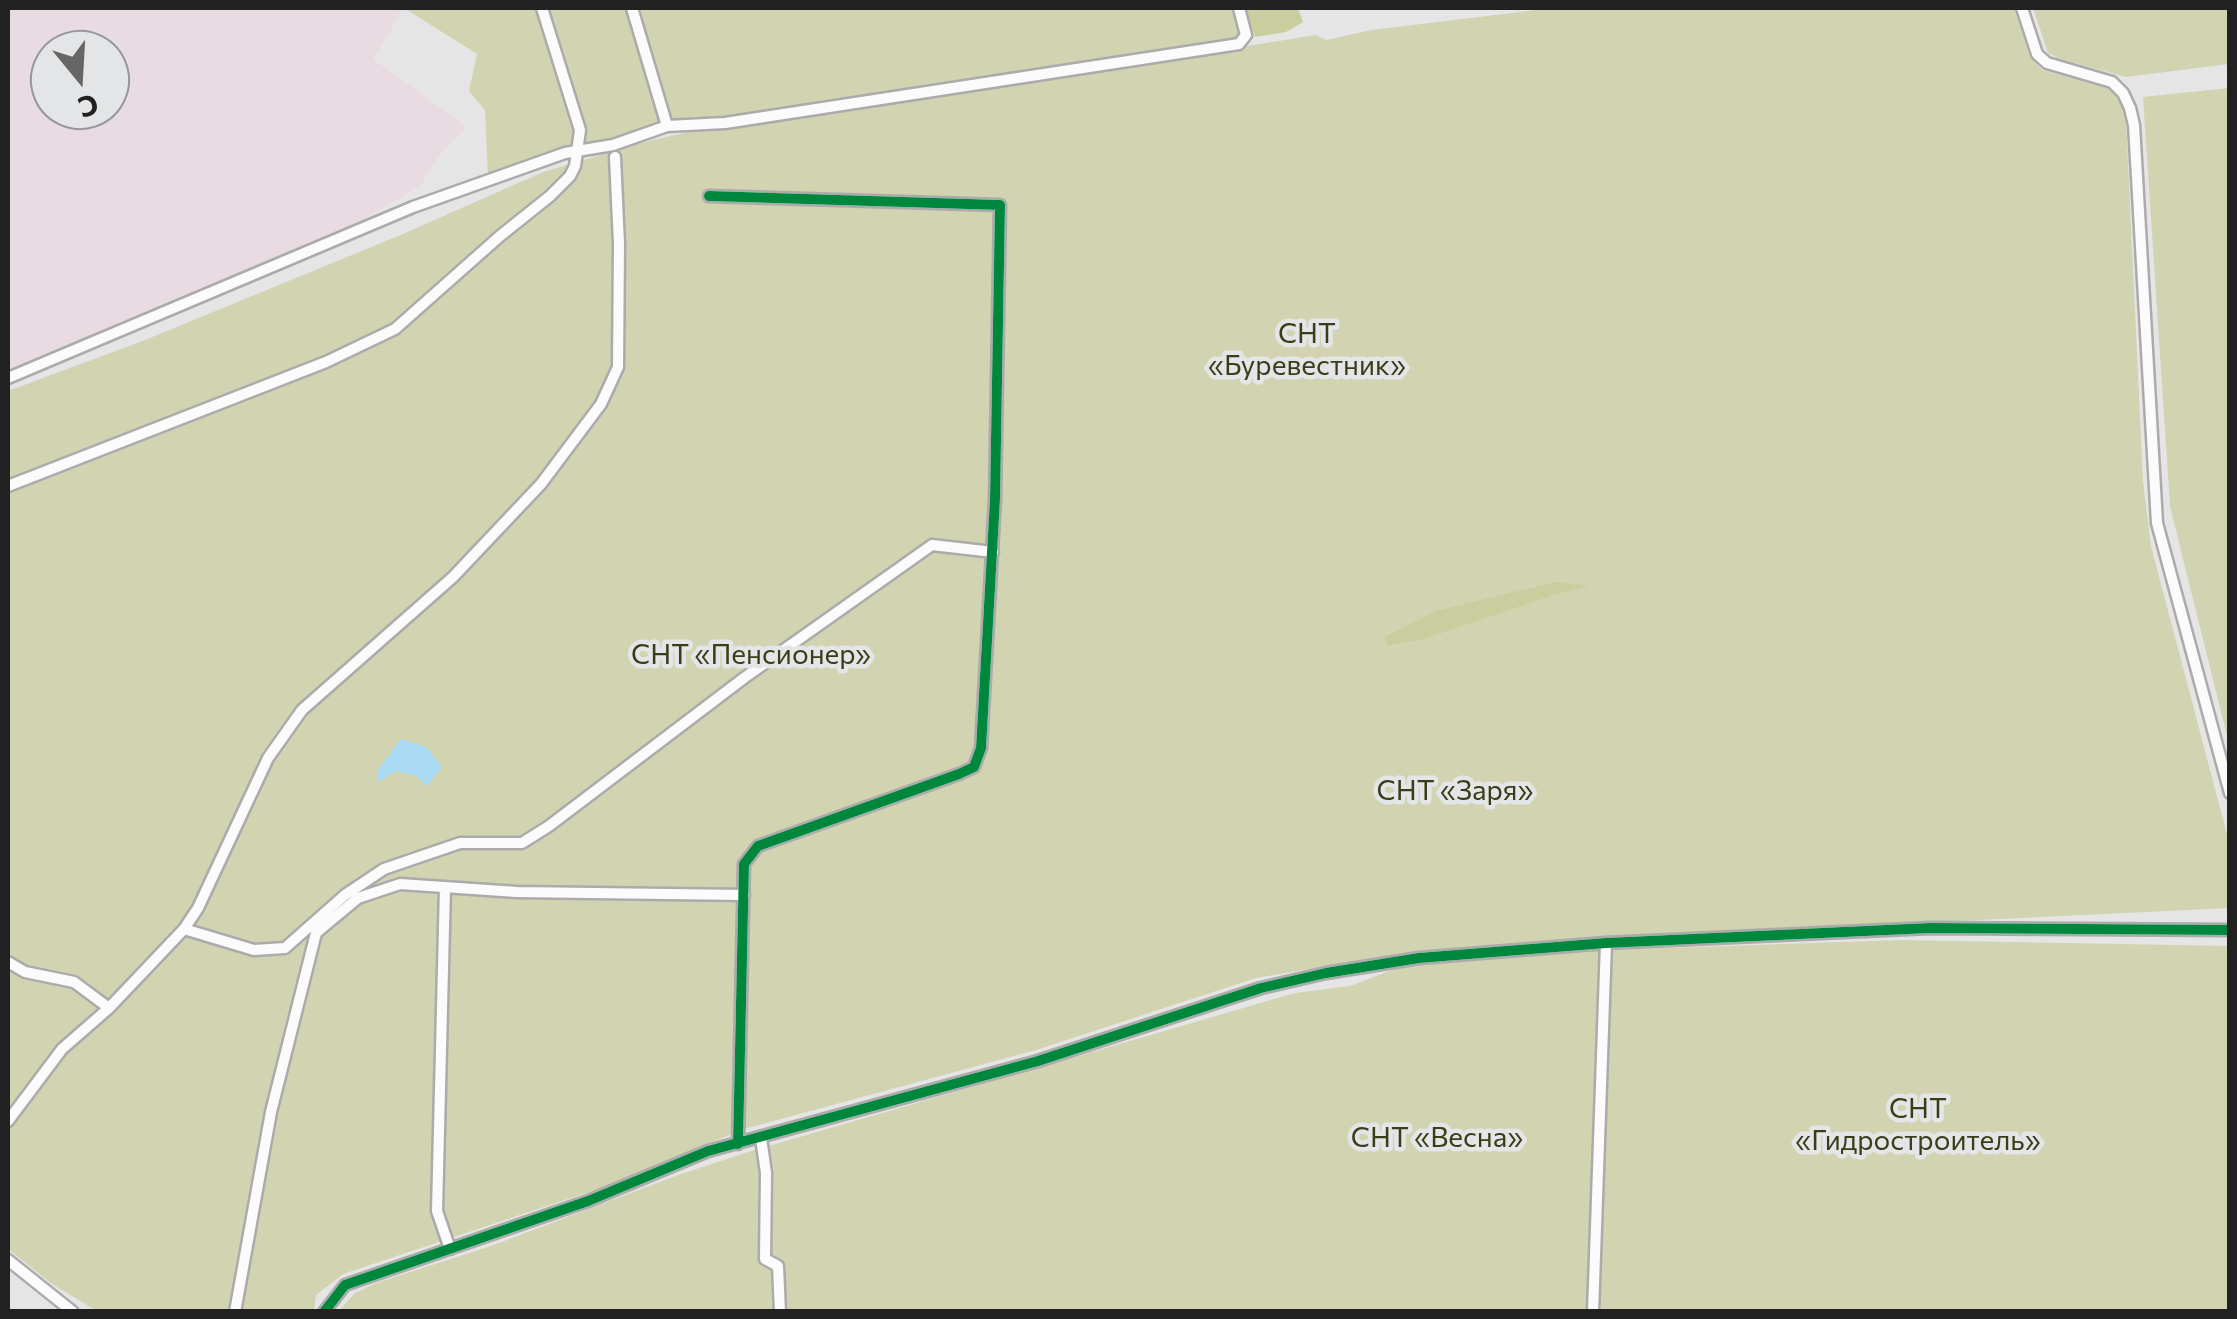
<!DOCTYPE html>
<meta charset="utf-8">
<style>
body{margin:0}
#map{position:relative;width:2237px;height:1319px;overflow:hidden;background:#e5e5e6;font-family:Commissioner,sans-serif}
canvas{display:block}
.frame{position:absolute;inset:0;border:10px solid #212122;pointer-events:none}
.north{position:absolute;left:30px;top:30px;width:100px;height:100px;box-sizing:border-box;background:#e4e5e7;border:2px solid #969798;border-radius:50%;rotate:162deg;font-size:28px;font-weight:700;line-height:40px;text-align:center;color:#212122}
.north::after{content:'';display:block;margin:auto;width:35px;height:45px;background:#666667;clip-path:polygon(50% 0,100% 100%,50% 72%,0 100%)}
</style>
<div id="map">
<canvas width="2237" height="1319"></canvas>
<div class="frame"></div>
<div class="north">С</div>
</div>
<script>
const context = document.querySelector('canvas').getContext('2d');
context.lineJoin = 'round';
function fill(path, color) {
  context.fillStyle = color;
  context.fill(path, 'evenodd');
}
function poly(rows) {
  const path = new Path2D();
  for (const r of rows) {
    path.moveTo(r[0], r[1]);
    for (let i = 2; i < r.length; i += 2) path.lineTo(r[i], r[i + 1]);
  }
  return path;
}
function strokePath(path, color, width, dash) {
  context.strokeStyle = color;
  context.lineWidth = width;
  context.lineCap = dash ? 'butt' : 'round';
  context.setLineDash(dash || []);
  context.stroke(path);
}
function label(font, color, halo, rows, align = 'center') {
  context.font = font + ' Commissioner,sans-serif';
  context.lineWidth = 9;
  context.setLineDash([]);
  context.textBaseline = 'middle';
  context.strokeStyle = halo;
  context.fillStyle = color;
  for (const [text, x, y, turn = 0] of rows) {
    context.save();
    context.translate(x, y);
    context.rotate((+turn || 0) * Math.PI / 180);
    context.textAlign = isNaN(turn) ? turn : align;
    if (halo) context.strokeText(text, 0, 0);
    context.fillText(text, 0, 0);
    context.restore();
  }
}
fill(poly([
 [8,8,404,8,373,59,467,127,439,156,421,185,345,231,8,370],
 [50,50,110,50,110,110,50,110]
]), '#e8dce2');
fill(poly([
 [404,8,1234,8,1242,35,1237,41,725,118,652,124,592,148,488,175,485,110,469,91,477,54],
 [1553,8,2014,8,2030,57,2042,70,2110,89,2120,101,2126,121,2143,481,2151,546,2229,842,2229,908,1603,938,1418,951,1256,978,1036,1050,744,1129,604,1187,343,1274,316,1295,314,1311,97,1311,52,1284,8,1249,8,391,145,340,403,234,543,172,652,140,703,129,992,87,1316,35,1326,40,1372,30],
 [2033,8,2229,8,2229,64,2126,77,2060,59,2048,53],
 [2229,88,2230,88,2229,744,2170,506,2143,97],
 [1900,940,2229,946,2229,1311,338,1312,355,1293,376,1283,491,1246,678,1175,748,1152,1295,993,1350,986,1405,965,1580,951]
]), '#d1d3b1');
fill(poly([
 [1246,8,1298,8,1303,22,1286,32,1255,37],
 [1555,582,1589,586,1553,595,1424,639,1388,646,1385,637,1436,611]
]), '#cacd9e');
fill(poly([
 [401,739,426,747,442,767,427,786,416,776,396,771,377,782,378,770]
]), '#a8daf4');
const street = poly([
 [632,8,667,126],
 [2022,8,2037,54,2047,63,2112,82,2123,93,2130,108,2134,125,2157,523,2230,793],
 [709,196,1000,205,995,499,981,748,974,767,959,774,758,846,744,864,738,1144],
 [8,378,413,207,565,153,613,145,667,126,725,123,1239,44,1246,35,1239,8],
 [8,486,326,362,395,329,500,236,550,196,570,176,575,166,580,130,542,8],
 [445,887,437,1211,450,1249],
 [184,929,254,950,285,948,345,895,384,869,460,843,522,843,549,826,744,678,932,545,993,552],
 [8,962,25,972,74,982,109,1008],
 [8,1121,62,1049,109,1008,184,929,198,908,268,758,302,710,453,577,541,484,601,404,618,367,619,244,615,157],
 [761,1138,766,1173,765,1259,778,1266,780,1312],
 [8,1260,73,1312],
 [235,1312,271,1112,316,933,358,898,400,884,517,892,744,895],
 [324,1312,345,1285,588,1201,708,1151,1038,1061,1261,988,1326,973,1419,958,1606,943,1930,928,2230,930],
 [1593,1312,1606,943]
]);
strokePath(street, '#ababab', 15);
strokePath(street, '#fbfbfb', 10);
strokePath(poly([
 [709,196,1000,205,995,499,981,748,974,767,959,774,758,846,744,864,738,1144],
 [324,1312,345,1285,588,1201,708,1151,1038,1061,1261,988,1326,973,1419,958,1606,943,1930,928,2230,930]
]), '#00873e', 10);
label('28px', '#3a3d18', '#e4e5e7', [
 ["СНТ",1307,334],
 ["«Буревестник»",1307,366],
 ["СНТ «Пенсионер»",751,655],
 ["СНТ «Заря»",1455,791],
 ["СНТ",1918,1109],
 ["«Гидростроитель»",1918,1141],
 ["СНТ «Весна»",1437,1138]
]);
</script>
